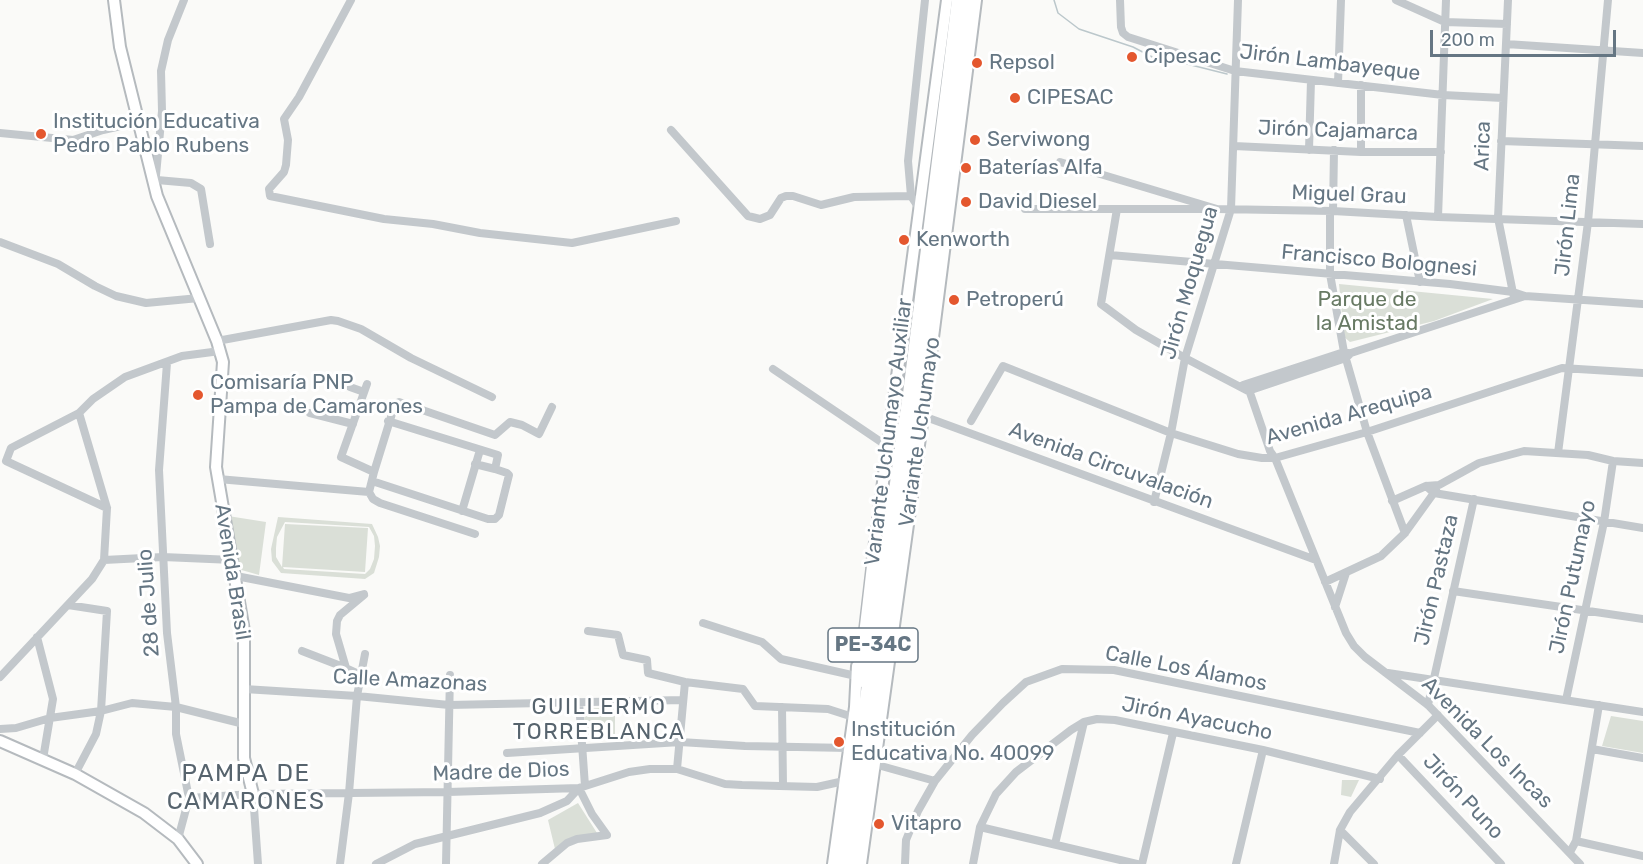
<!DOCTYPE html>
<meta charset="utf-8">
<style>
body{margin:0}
#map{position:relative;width:1643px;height:864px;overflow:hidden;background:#fafaf8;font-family:Rubik,sans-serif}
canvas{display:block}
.scale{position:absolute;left:1430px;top:30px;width:186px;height:27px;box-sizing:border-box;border:3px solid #657683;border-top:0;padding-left:8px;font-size:18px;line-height:21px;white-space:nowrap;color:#657683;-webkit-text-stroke:4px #fff;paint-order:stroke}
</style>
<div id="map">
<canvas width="1643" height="864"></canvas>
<div class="scale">200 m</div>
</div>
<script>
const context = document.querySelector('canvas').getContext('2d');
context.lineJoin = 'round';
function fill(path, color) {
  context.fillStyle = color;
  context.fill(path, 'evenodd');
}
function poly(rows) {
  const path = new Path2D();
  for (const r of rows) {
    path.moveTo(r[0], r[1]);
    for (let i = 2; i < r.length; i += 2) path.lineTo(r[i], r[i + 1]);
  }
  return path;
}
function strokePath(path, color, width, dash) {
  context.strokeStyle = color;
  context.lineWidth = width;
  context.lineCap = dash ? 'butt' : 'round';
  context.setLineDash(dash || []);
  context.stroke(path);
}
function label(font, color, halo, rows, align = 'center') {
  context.font = font + ' Rubik,sans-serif';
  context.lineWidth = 6;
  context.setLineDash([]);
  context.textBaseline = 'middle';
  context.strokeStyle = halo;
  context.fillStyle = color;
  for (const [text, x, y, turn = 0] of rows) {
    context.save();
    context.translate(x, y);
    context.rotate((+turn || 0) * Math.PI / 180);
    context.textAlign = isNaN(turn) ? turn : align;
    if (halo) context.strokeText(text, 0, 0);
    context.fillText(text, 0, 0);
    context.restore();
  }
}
fill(poly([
 [1339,284,1493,299,1434,321,1350,342,1344,337],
 [228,516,266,522,259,575,238,569],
 [278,517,372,524,378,537,380,546,379,557,374,573,365,579,281,573,272,561,271,549],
 [285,522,369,527,374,536,375,546,374,559,370,569,365,574,284,569,283,567,365,572,368,528,285,524,282,567,276,557,276,548,277,537],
 [615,707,615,737,585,740,584,709],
 [1611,716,1643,721,1643,753,1602,746],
 [1342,780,1359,780,1351,797,1341,795],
 [578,803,597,833,555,849,548,820]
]), '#dadfd7');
strokePath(poly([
 [1054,0,1058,13,1079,29,1133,47,1158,60,1183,63,1227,74]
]), '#bbc7cb', 1.5);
const major = poly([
 [114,0,120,47,157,196,217,341,223,362,216,467,244,631,244,758,253,794],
 [872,565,947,0],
 [0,741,75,774,144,813,178,839,197,864],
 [833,864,855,707,857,666],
 [861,864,923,416,976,0]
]);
const highway = poly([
 [908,402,958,0],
 [916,404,967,0],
 [862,681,861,669,874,557],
 [843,864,904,426],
 [852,864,913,427]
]);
strokePath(major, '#b5babe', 14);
strokePath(highway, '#b4b9bd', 15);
strokePath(poly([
 [351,0,299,97,284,119,288,140,286,165,284,172,269,189,270,196,384,219,433,224,480,233,572,243,676,221],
 [1120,0,1121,27,1123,33,1128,37,1235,71,1443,95,1503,98],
 [1396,0,1445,22,1507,24],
 [1508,0,1498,218,1514,298],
 [1506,44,1643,53],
 [1338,83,1341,0],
 [671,130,748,216,760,219,770,215,781,198,786,196,793,196,821,205,854,197,911,196],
 [0,133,73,140,103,130,139,122],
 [1501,141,1643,146],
 [1234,146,1361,152,1441,152],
 [1309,150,1311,80],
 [1361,152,1361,85],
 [1060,162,1217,209,1333,211,1438,217,1643,224],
 [157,180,191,183,201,189,210,244],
 [155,186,162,111,161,71,168,40,184,0],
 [919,208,911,196,908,161,925,0],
 [1025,209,1208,209],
 [1117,209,1101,304,1136,330,1185,358,1248,391,1346,358,1351,353,1525,296],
 [1330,211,1330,274,1344,352,1367,432,1405,533],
 [1333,211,1334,150],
 [1406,215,1420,282],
 [1438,217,1446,0],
 [0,242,58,264,95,286,116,296,146,303,199,298],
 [1110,255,1450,284,1513,292,1525,296,1643,304],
 [217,341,331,320,338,321,361,329,411,358,492,397],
 [167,363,159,470,167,633,176,707,176,734,189,798,178,839],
 [773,369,887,446],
 [367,384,341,457,374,472],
 [1247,384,1270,451,1275,458,1346,633,1354,646,1365,657,1428,705,1580,864],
 [1243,385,1344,352,1348,353],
 [350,387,364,392],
 [892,411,923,416,1316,560],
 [310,413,353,424],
 [971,421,1003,366,1171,433,1238,454,1262,458,1275,458,1367,432,1562,368,1643,373],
 [1558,453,1588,222,1608,0],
 [475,464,495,469],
 [218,479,369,492],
 [372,481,488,519,495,519,499,515,509,475,507,473,495,469,498,455,388,421],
 [1426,486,1434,493,1643,528],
 [1392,501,1426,486,1439,485,1479,463,1524,451,1588,455,1613,461,1643,463],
 [1154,502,1171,433,1185,358,1231,209,1238,0],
 [107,508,6,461,11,448,79,413,93,399,125,377,182,356,220,351],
 [462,511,480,450],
 [475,534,380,503,373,499,369,492,374,472,395,404,399,402,495,435,510,422,522,425,539,434,552,407],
 [104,560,163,557,233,560],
 [236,576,349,598,364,594],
 [1325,582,1381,556,1405,533,1436,490],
 [1453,591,1643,619],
 [68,605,107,611,101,711,96,734,75,774],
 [1335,607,1346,573],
 [703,623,762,642,781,659,856,676],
 [588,631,618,635,623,655,647,660,648,673,685,682,743,689,755,706,828,709,853,717],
 [37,637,53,699,43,759],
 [302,651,346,668],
 [1388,673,1643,712],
 [361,675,346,668,336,634,337,621,340,615,364,595],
 [0,677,92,579,104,560,107,508,79,413],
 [244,689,357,696,449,705,683,700],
 [1566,700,1604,522,1613,461],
 [579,702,585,786],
 [1428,705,1474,499],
 [782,707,783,785],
 [0,729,16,728,50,718,101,711,132,703,176,707,244,724],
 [1592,749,1643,758],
 [507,753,680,742,745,746,849,748],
 [1398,755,1501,864],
 [874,764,935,781],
 [677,769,685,682],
 [253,794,258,864],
 [189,798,253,794,448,792,579,788,629,772,650,769,677,769,725,784,742,785,817,787,844,781],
 [980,827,1137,864],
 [1340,830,1374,864],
 [1576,841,1643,856],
 [1055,844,1084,722],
 [1570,852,1576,841,1599,705],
 [340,864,349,793,357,696,365,654],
 [376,864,415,844,540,813,567,801,579,788],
 [446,864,450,675],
 [542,864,567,843,577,839,607,835,592,814,579,788],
 [905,864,906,840,918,811,935,781,972,735,1003,703,1026,682,1062,669,1114,670,1420,733],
 [973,864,980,827,996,794,1016,772,1071,730,1084,722,1097,719,1115,720,1263,750,1380,779],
 [1142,864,1173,733],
 [1236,864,1263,750],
 [1334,864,1340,830,1350,812,1398,755,1438,715]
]), '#c3c8cc', 8);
strokePath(major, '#fff', 10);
strokePath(highway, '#fff', 12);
const highwayBridge = poly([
 [904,426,908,402],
 [913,427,916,404]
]);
strokePath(highwayBridge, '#b4b9bd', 15, []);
strokePath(highwayBridge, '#fff', 12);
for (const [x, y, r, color] of [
 [1132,57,6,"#e4572e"],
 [977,63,6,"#e4572e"],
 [1015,98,6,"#e4572e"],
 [41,134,6,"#e4572e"],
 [975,140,6,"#e4572e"],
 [966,168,6,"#e4572e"],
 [966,202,6,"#e4572e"],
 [904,240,6,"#e4572e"],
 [954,300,6,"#e4572e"],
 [198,395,6,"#e4572e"],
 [839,742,6,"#e4572e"],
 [879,824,6,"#e4572e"]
]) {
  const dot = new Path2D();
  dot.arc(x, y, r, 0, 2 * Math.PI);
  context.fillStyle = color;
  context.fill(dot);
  strokePath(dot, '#fff', 2);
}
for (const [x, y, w] of [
 [873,645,90]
]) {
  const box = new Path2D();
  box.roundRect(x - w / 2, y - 17, w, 34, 4.5);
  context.fillStyle = '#fff';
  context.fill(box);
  strokePath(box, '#657683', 1.5);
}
label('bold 20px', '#657683', null, [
 ["PE-34C",873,645]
]);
label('21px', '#657683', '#fff', [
 ["Cipesac",1144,57],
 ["Repsol",989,63],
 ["CIPESAC",1027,98],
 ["Institución Educativa",53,122],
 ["Pedro Pablo Rubens",53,146],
 ["Serviwong",987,140],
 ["Baterías Alfa",978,168],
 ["David Diesel",978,202],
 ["Kenworth",916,240],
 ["Petroperú",966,300],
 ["Comisaría PNP",210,383],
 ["Pampa de Camarones",210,407],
 ["Institución",851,730],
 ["Educativa No. 40099",851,754],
 ["Vitapro",891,824]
], 'left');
label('21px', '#657683', '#fff', [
 ["Jirón Lambayeque",1330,63,7],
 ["Jirón Cajamarca",1338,131,2],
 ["Arica",1483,146,-88],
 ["Miguel Grau",1349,195,2],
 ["Jirón Lima",1568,225,-84],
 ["Francisco Bolognesi",1379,261,5],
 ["Jirón Moquegua",1190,283,-74],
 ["Avenida Arequipa",1349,415,-16],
 ["Variante Uchumayo Auxiliar",889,432,-83],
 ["Variante Uchumayo",920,432,-82],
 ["Avenida Circuvalación",1111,466,20],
 ["Avenida Brasil",232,572,81],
 ["Jirón Putumayo",1573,577,-78],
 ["Jirón Pastaza",1437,580,-77],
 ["28 de Julio",149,603,-94],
 ["Calle Los Álamos",1186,669,11],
 ["Calle Amazonas",410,681,3],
 ["Jirón Ayacucho",1197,719,11],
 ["Avenida Los Incas",1487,743,45],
 ["Madre de Dios",501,772,-2],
 ["Jirón Puno",1463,797,47]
]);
label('21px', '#687a64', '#fff', [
 ["Parque de",1367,300],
 ["la Amistad",1367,324]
]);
context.letterSpacing = '1.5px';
label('22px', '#57646e', '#fff', [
 ["GUILLERMO",599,708],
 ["TORREBLANCA",599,733]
]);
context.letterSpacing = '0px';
context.letterSpacing = '1.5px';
label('24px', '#57646e', '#fff', [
 ["PAMPA DE",246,774],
 ["CAMARONES",246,802]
]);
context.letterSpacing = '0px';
</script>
